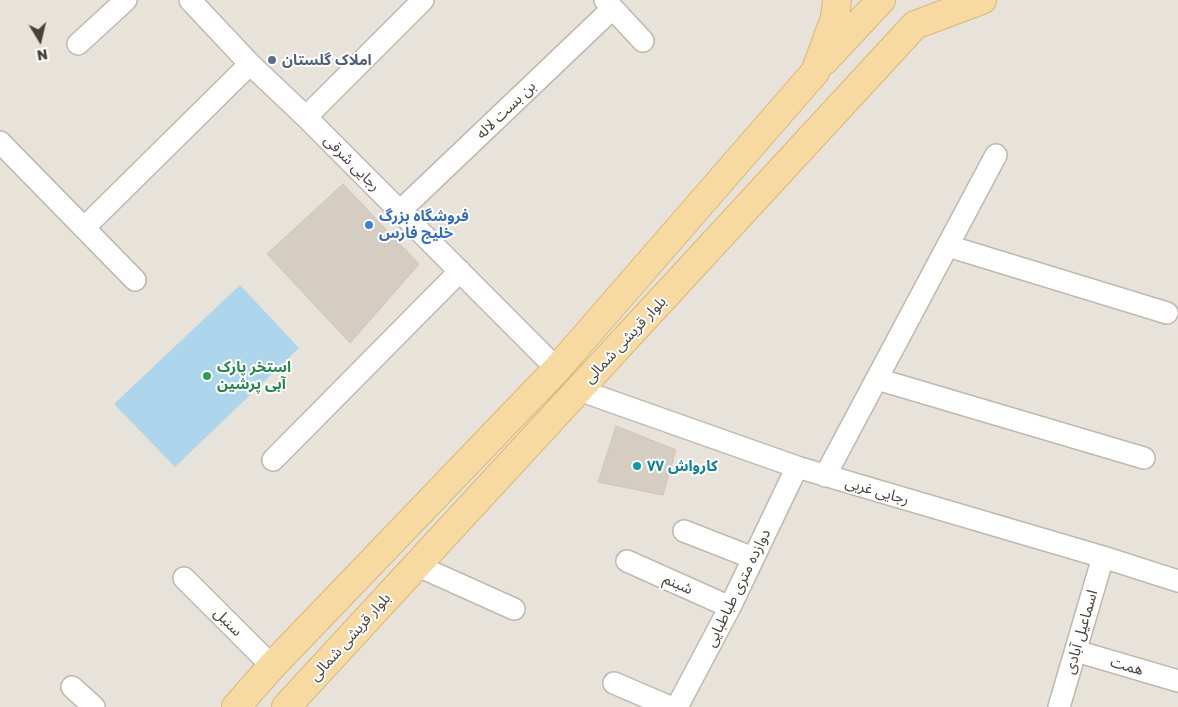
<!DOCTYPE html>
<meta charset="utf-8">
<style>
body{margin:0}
#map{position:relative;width:1178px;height:707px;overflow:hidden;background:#f4f1eb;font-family:"Golos Text",sans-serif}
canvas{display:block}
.north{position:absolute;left:15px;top:15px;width:50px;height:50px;-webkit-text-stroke:4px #fff;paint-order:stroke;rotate:171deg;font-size:14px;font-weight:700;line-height:20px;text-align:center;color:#48423a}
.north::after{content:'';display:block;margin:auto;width:18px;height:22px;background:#48423a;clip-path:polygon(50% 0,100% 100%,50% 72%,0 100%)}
</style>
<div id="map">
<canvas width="1178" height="707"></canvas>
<div class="north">N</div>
</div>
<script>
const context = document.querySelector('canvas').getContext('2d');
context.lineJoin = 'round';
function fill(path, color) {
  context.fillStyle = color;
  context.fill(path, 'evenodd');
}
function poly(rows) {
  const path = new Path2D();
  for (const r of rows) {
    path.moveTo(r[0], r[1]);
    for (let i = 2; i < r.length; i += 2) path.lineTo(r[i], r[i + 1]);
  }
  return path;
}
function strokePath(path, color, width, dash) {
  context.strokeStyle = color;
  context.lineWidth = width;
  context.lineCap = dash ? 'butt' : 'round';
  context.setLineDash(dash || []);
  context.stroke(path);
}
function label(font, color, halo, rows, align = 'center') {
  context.font = font + ' "Golos Text","Noto Sans Arabic",sans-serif';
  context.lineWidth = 4;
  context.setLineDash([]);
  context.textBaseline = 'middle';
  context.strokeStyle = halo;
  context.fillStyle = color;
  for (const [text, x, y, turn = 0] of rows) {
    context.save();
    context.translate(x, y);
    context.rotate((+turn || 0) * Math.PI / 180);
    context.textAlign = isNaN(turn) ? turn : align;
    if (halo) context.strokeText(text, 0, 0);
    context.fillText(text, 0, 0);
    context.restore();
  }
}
fill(poly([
 [0,0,1178,0,1178,707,0,707]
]), '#e8e3da');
fill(poly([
 [240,285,299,348,175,467,114,404]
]), '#add5eb');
const building = poly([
 [343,184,419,264,350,343,267,254,343,184],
 [616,426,676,450,663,495,598,482,616,426]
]);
fill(building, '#d5cdc2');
strokePath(building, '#d0c4b5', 1);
const minor = poly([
 [190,0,250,64,306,117,557,369],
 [605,0,643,41],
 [78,44,126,0],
 [306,117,423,0],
 [0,142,135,280],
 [400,211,612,9],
 [84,228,250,64],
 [948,246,1167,313],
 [877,379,1144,458],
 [579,390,797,467,1103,557,1178,581],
 [273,460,460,271],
 [825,476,996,155],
 [684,531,753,558],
 [627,561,730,607],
 [416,565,514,609],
 [184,578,272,666],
 [1076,651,1178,681],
 [614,683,670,707],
 [72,687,94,707],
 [677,707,730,607,797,467],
 [1059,707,1103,557]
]);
const major = poly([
 [824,61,881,0],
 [236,707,272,666,557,369,815,72,835,18,837,0],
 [286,707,915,25,982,0]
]);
strokePath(minor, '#bfb8ae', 24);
strokePath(major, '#dbb773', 30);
strokePath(minor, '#fff', 21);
strokePath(major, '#f7daa2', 28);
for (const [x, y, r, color] of [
 [272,60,5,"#5c6f8a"],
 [369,225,5,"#3f7fe0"],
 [207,376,5,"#2e9e5b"],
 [637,466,5,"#0f9aa8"]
]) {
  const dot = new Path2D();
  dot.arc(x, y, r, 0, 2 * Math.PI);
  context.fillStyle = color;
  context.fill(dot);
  strokePath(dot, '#fff', 2);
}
label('bold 15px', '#4e5e75', '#fff', [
 ["املاک گلستان",282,60]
], 'left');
label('15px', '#48423a', '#fff', [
 ["بن بست لاله",506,110,-44],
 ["رجایی شرقی",352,163,45],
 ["بلوار قریشی شمالی",625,340,-47],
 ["رجایی غربی",877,491,16],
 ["شبنم",678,584,24],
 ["دوازده متری طباطبایی",738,588,-64],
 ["سنبل",228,622,45],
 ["اسماعیل آبادی",1081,632,-74],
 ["بلوار قریشی شمالی",350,637,-48],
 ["همت",1127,666,16]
]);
label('bold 15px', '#366cbe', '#fff', [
 ["فروشگاه بزرگ",379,216],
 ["خلیج فارس",379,233]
], 'left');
label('bold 15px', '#27864d', '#fff', [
 ["استخر پارک",217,367],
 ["آبی پرشین",217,384]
], 'left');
label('bold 15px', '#0d838f', '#fff', [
 ["کارواش ۷۷",647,466]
], 'left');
</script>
